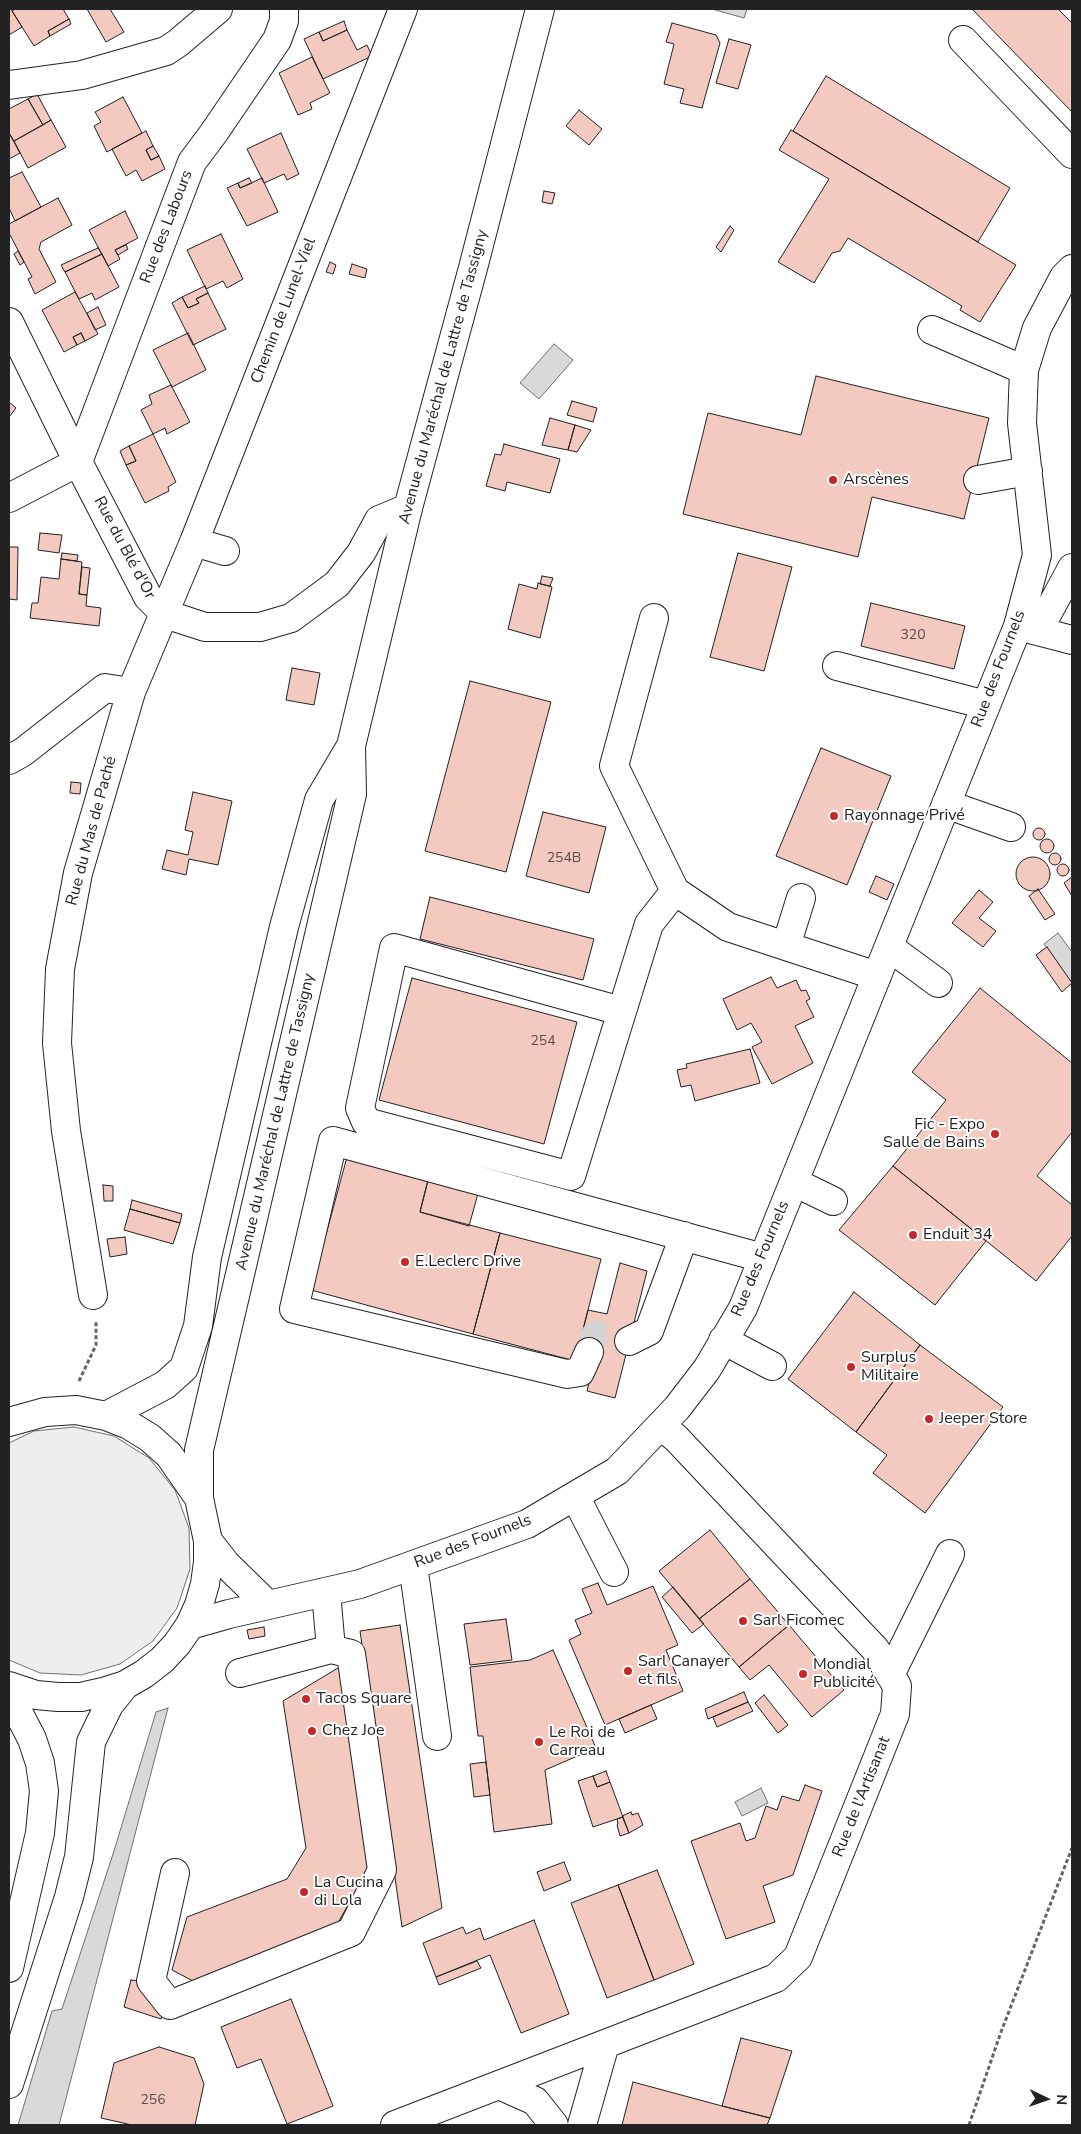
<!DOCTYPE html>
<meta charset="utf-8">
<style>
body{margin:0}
#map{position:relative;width:1081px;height:2134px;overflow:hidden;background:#fff;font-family:"Nunito Sans",sans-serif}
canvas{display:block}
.frame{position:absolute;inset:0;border:10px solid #222;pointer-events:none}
.north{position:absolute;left:1021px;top:2074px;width:50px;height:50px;-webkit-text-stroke:4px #fff;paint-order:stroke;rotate:93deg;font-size:14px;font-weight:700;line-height:20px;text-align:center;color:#222}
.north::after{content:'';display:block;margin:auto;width:18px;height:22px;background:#222;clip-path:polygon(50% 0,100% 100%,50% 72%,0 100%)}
</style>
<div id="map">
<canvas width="1081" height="2134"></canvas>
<div class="frame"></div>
<div class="north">N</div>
</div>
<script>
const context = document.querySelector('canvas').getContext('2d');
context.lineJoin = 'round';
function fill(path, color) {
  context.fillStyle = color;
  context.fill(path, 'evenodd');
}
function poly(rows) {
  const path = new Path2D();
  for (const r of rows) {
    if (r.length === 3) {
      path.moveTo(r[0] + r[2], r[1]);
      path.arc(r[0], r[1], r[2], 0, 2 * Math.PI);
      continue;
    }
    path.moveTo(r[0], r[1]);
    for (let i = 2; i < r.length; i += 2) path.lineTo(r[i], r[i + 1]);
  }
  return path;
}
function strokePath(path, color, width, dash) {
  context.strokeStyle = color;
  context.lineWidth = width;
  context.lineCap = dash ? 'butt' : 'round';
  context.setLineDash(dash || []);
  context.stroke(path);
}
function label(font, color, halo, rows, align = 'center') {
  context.font = font + ' "Nunito Sans",sans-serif';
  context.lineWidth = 4;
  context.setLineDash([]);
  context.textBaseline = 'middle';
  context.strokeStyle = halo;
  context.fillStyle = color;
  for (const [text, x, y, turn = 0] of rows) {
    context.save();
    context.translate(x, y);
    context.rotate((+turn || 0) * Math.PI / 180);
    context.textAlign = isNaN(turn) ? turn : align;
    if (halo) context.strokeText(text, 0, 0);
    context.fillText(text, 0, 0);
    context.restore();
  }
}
const green = poly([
 [74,1427,114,1436,149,1458,175,1490,189,1528,190,1569,177,1608,153,1641,120,1664,81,1675,40,1673,9,1660,9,1443,34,1431,74,1427]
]);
fill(green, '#eee');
strokePath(green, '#6f6f6f', 1);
const water = poly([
 [712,9,747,9,744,18,712,9],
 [554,344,573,360,539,399,520,383,554,344],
 [1058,933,1072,952,1072,983,1044,944,1058,933],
 [168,1708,59,2125,18,2125,52,2011,62,2009,114,1851,156,1712,168,1708],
 [761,1788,768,1803,742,1816,735,1802,761,1788]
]);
fill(water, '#d9d9d9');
strokePath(water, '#6f6f6f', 1);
const building = poly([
 [9,9,11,9,22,27,9,35,9,9],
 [15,9,63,9,69,19,48,31,50,36,34,46,12,11,15,9],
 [87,9,110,9,124,32,106,42,87,9],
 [972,9,1058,9,1072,23,1072,112,972,9],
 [69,19,71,24,50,36,48,31,69,19],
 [344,21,347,30,323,41,319,32,344,21],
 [672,23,716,35,720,43,702,108,680,103,684,89,664,84,674,44,666,42,672,23],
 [347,30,357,50,367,45,372,56,323,79,304,39,319,32,323,41,347,30],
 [729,39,751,45,738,89,716,83,729,39],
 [312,57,330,93,310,103,312,109,298,115,279,73,312,57],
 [826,76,1010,188,978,242,793,131,826,76],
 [37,94,51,120,43,125,28,99,37,94],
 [123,97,142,133,107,152,94,126,101,122,95,112,123,97],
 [28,99,43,125,14,141,9,133,9,109,28,99],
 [579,110,602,129,589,145,566,126,579,110],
 [51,120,66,147,28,168,14,141,51,120],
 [791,130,1016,265,980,322,960,310,962,306,848,238,840,251,832,253,814,283,778,262,829,179,779,150,791,130],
 [146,131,153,146,146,150,151,160,159,156,165,169,142,181,136,170,126,176,112,149,146,131],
 [9,133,20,153,9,159,9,133],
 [281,133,299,174,287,180,284,174,264,183,247,149,281,133],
 [153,146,159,156,151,160,146,150,153,146],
 [22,172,41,207,15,221,9,208,9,178,22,172],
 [249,178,252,183,240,188,238,183,249,178],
 [262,178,278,212,247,226,227,188,238,183,240,188,262,178],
 [544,191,555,193,552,204,542,202,544,191],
 [58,198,72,225,41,242,39,249,56,282,35,294,28,279,32,277,9,233,9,224,58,198],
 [125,211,138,238,115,250,120,259,108,266,89,230,125,211],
 [730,226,734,230,721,252,716,247,730,226],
 [221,234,243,279,227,288,223,281,206,289,187,250,221,234],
 [126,245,128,249,118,255,115,250,126,245],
 [98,248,102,254,65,272,61,265,98,248],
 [18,251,24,262,20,265,14,254,18,251],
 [102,254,119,287,95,300,92,293,79,299,65,272,102,254],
 [330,262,336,265,333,274,326,272,330,262],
 [352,264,367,269,365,278,349,274,352,264],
 [205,286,208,293,196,299,199,303,188,308,182,297,205,286],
 [75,292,98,334,85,341,81,333,73,337,77,345,64,352,42,310,75,292],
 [208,293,226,329,193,345,172,303,182,297,188,308,199,303,196,299,208,293],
 [98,307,106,325,95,330,87,313,98,307],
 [81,333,85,341,77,345,73,337,81,333],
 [188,333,206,370,172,387,153,350,188,333],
 [816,376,989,418,964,519,872,497,858,557,683,514,708,413,801,435,816,376],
 [171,385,190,422,167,434,165,428,153,434,141,410,152,404,149,395,171,385],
 [572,401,597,408,593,422,567,415,572,401],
 [9,402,16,408,9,417,9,402],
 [550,418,575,425,568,450,542,445,550,418],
 [575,425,591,430,577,452,568,450,575,425],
 [153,434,176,482,168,487,169,491,145,503,126,465,136,461,129,446,153,434],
 [504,444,560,459,550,493,507,482,505,491,486,486,495,454,501,455,504,444],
 [129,446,136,461,126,465,120,451,129,446],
 [40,533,62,535,59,553,38,550,40,533],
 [9,547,18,547,17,600,9,599,9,547],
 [62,553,78,555,77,561,61,559,62,553],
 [738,553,792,567,764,671,710,657,738,553],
 [61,559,82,562,79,594,87,595,86,606,101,608,99,626,30,618,32,603,38,603,41,577,59,579,61,559],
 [82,567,90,568,87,595,79,594,82,567],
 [542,576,553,578,550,586,540,584,542,576],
 [538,583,552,587,540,638,508,629,519,584,537,589,538,583],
 [871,603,965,626,954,669,861,646,871,603],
 [292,668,320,673,314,705,286,700,292,668],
 [470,681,551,702,506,872,425,851,470,681],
 [821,748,891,776,847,885,776,856,821,748],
 [71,782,81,783,80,794,70,793,71,782],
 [193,792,232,801,218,865,189,859,186,875,162,869,167,850,188,855,193,832,185,830,193,792],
 [543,812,606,827,589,893,526,876,543,812],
 [1039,834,6],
 [1047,846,7],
 [1055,859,6],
 [1033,874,17],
 [1063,870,6],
 [876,876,894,884,887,900,869,892,876,876],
 [1072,877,1072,896,1064,883,1072,877],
 [1038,889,1055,914,1045,920,1029,896,1038,889],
 [979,890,993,902,979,918,996,931,983,947,952,923,979,890],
 [430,897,594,939,583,980,420,939,430,897],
 [1047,947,1072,983,1062,992,1036,955,1047,947],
 [771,977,777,988,796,980,801,991,806,990,810,999,806,1001,814,1017,795,1026,813,1063,772,1084,752,1047,762,1042,751,1023,737,1030,723,999,771,977],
 [412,978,577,1022,544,1144,379,1100,412,978],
 [980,988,1072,1063,1072,1132,1037,1176,1072,1205,1072,1236,1036,1281,893,1166,946,1100,912,1072,980,988],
 [750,1049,760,1083,695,1101,691,1085,681,1087,677,1070,687,1068,686,1064,750,1049],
 [347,1157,429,1176,420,1212,500,1233,473,1334,311,1290,347,1157],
 [893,1166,986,1241,935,1305,839,1230,893,1166],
 [429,1176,479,1190,469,1226,420,1212,429,1176],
 [103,1185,113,1186,113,1201,104,1201,103,1185],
 [132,1200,182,1214,180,1223,130,1209,132,1200],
 [130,1209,180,1223,173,1244,124,1230,130,1209],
 [500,1233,601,1259,575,1361,473,1334,500,1233],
 [125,1237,127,1254,110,1257,107,1239,125,1237],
 [620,1263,647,1271,615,1398,587,1391,596,1354,578,1350,588,1310,607,1314,620,1263],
 [854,1292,920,1345,856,1432,788,1379,854,1292],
 [920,1345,1003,1407,925,1513,873,1473,887,1455,856,1432,920,1345],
 [710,1530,750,1579,699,1619,659,1571,710,1530],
 [750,1579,789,1625,739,1667,699,1619,750,1579],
 [598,1583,607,1605,653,1586,678,1645,666,1650,683,1691,605,1725,569,1640,581,1634,575,1620,592,1613,582,1589,598,1583],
 [673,1587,704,1624,692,1633,662,1597,673,1587],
 [506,1619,512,1660,470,1665,464,1624,506,1619],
 [400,1625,442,1908,402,1927,360,1631,400,1625],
 [789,1625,844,1690,812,1717,769,1665,750,1680,739,1667,789,1625],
 [264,1627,265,1636,249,1639,247,1630,264,1627],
 [553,1650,596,1748,545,1770,552,1824,494,1832,483,1736,478,1736,470,1667,530,1660,553,1650],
 [343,1665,372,1863,335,1928,197,1983,172,1970,187,1917,287,1879,306,1848,283,1701,343,1665],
 [744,1692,748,1702,708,1719,705,1709,744,1692],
 [764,1695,788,1725,778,1733,755,1703,764,1695],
 [748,1702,753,1711,717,1727,713,1717,748,1702],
 [651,1705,657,1719,625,1733,619,1719,651,1705],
 [486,1762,490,1795,474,1797,470,1764,486,1762],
 [606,1771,610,1782,597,1787,593,1776,606,1771],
 [593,1776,597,1787,610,1782,623,1817,593,1827,578,1781,593,1776],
 [805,1785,822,1791,793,1875,763,1886,775,1922,726,1939,691,1841,740,1823,746,1841,755,1838,766,1806,777,1810,782,1796,799,1801,805,1785],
 [631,1812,632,1815,638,1813,643,1825,629,1833,622,1816,631,1812],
 [623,1817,629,1833,620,1836,617,1825,618,1824,617,1819,623,1817],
 [564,1862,571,1880,544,1891,537,1872,564,1862],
 [657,1870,694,1964,654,1980,618,1885,657,1870],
 [618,1885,654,1980,607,1998,571,1903,618,1885],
 [534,1920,569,2014,521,2033,490,1955,436,1977,423,1943,463,1927,466,1934,480,1928,484,1940,534,1920],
 [477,1961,481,1968,439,1985,436,1977,477,1961],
 [131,1980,140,1981,163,2009,161,2019,124,2007,131,1980],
 [291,1999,333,2106,287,2124,261,2059,237,2068,221,2027,291,1999],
 [741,2038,792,2051,770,2118,722,2106,741,2038],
 [159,2047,194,2058,204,2084,195,2125,132,2125,101,2118,114,2063,159,2047],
 [633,2082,722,2106,770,2118,767,2125,622,2125,633,2082]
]);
fill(building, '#f3c9c0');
strokePath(building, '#222', 1);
strokePath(poly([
 [589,1352,595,1335,629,1341]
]), '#d3d3d3', 28, [28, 14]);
const minor = poly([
 [963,40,1072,154],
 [9,85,82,75,166,51,178,43,218,9],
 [9,322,78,462,148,597,165,614,205,627,260,627,291,618,337,584,361,553,379,520,408,508],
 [932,330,1024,370],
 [978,480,1028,471],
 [9,498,78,462,192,162,213,134,277,40,284,21,284,9],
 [194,542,225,551],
 [654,618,614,766,675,891],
 [1022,627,1072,640],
 [1038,631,1072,568],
 [837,666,986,705],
 [9,760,23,752,105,688,131,692],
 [946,804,1011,827],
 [786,946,801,898],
 [889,947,938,983],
 [621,1011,394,948,360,1108,366,1122,571,1176,649,924,675,891,728,927,877,976],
 [794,1182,833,1201],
 [93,1295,66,1131,57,1043,60,969,78,873,131,692,194,542,403,9],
 [723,1340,772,1366],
 [629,1341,649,1331,684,1236],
 [589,1352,580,1372,567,1374,294,1309,333,1141,763,1258],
 [575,1496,614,1572],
 [208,1541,226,1564,268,1605],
 [413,1565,437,1736],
 [190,1625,229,1614,360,1584,527,1524,617,1471,677,1408,707,1369,743,1308,1018,626,1037,555,1022,423,1024,370,1037,328,1064,277,1072,269],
 [240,1673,331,1649,326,1592],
 [890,1675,950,1554],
 [175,1873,151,1981,170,2005,351,1932,382,1870,351,1654,331,1649],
 [499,2085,535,2101,554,2125],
 [395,2125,776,1978,798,1957,895,1714,897,1686,875,1649,676,1438,661,1426],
 [582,2125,605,2044]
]);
const major = poly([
 [106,1416,165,1385,184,1368,198,1326,207,1257,284,927,319,800,351,746],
 [9,1422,45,1412,76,1410,106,1416,129,1425,150,1438,169,1455,199,1498,208,1541,208,1562,205,1584,199,1605,190,1625,177,1644,162,1660,144,1674,125,1685,103,1692,81,1697,58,1697,36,1695,9,1686],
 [199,1498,199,1450,352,794,351,746,408,508,473,268,540,9],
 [9,1699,17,1710,32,1739,40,1763,44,1791,40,1833,9,1968],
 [9,2084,69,1897,79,1857,91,1742,109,1705,125,1685]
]);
strokePath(minor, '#222', 30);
strokePath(major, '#222', 30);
strokePath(poly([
 [79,1381,96,1345,96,1322],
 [969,2125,1001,2032,1072,1848]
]), '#646464', 3, [4, 2.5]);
strokePath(minor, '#fff', 28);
strokePath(major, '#fff', 28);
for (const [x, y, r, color] of [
 [833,480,5,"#c62828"],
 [834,816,5,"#c62828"],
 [995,1134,5,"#c62828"],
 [913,1235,5,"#c62828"],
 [405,1262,5,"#c62828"],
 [851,1367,5,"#c62828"],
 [929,1419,5,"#c62828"],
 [743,1621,5,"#c62828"],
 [628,1671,5,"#c62828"],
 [803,1674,5,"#c62828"],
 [306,1699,5,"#c62828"],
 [312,1731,5,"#c62828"],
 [539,1742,5,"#c62828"],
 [304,1892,5,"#c62828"]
]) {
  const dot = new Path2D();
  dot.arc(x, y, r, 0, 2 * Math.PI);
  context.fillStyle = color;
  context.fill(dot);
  strokePath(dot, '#fff', 2);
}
label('14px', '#564c4a', null, [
 ["320",913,636],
 ["254B",564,859],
 ["254",543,1042],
 ["256",153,2101]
]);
label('16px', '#222', '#fff', [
 ["Rue des Labours",167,227,-69],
 ["Chemin de Lunel-Viel",284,311,-69],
 ["Avenue du Maréchal de Lattre de Tassigny",444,377,-75],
 ["Rue du Blé d'Or",124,548,62],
 ["Rue des Fournels",999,669,-69],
 ["Rue du Mas de Paché",92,831,-75],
 ["Avenue du Maréchal de Lattre de Tassigny",276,1122,-77],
 ["Rue des Fournels",761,1259,-67],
 ["Rue des Fournels",473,1542,-21],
 ["Rue de l'Artisanat",862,1797,-68]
]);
label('16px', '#222', '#fff', [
 ["Arscènes",843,480],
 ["Rayonnage Privé",844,816],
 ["Fic - Expo",985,1125,"right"],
 ["Salle de Bains",985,1143,"right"],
 ["Enduit 34",923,1235],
 ["E.Leclerc Drive",415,1262],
 ["Surplus",861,1358],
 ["Militaire",861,1376],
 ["Jeeper Store",939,1419],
 ["Sarl Ficomec",753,1621],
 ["Sarl Canayer",638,1662],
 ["et fils",638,1680],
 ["Mondial",813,1665],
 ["Publicité",813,1683],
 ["Tacos Square",316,1699],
 ["Chez Joe",322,1731],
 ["Le Roi de",549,1733],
 ["Carreau",549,1751],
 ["La Cucina",314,1883],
 ["di Lola",314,1901]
], 'left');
</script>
